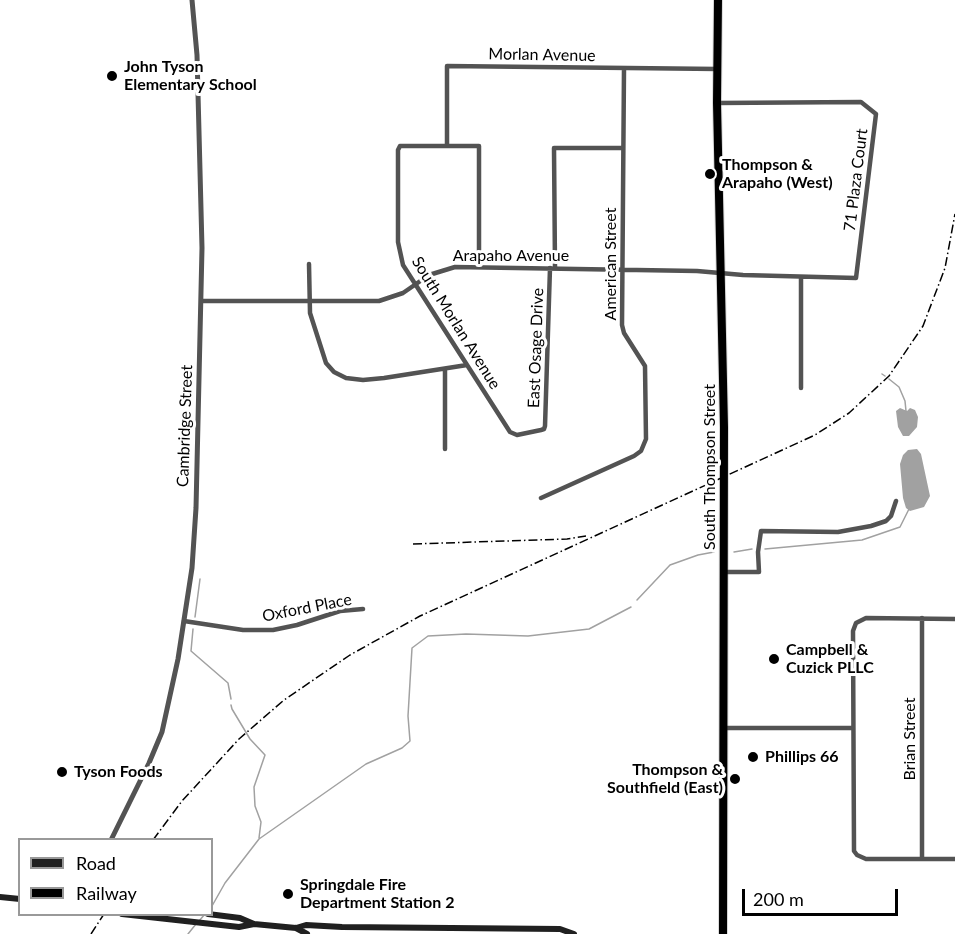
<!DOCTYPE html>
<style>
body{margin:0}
#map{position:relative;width:955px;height:934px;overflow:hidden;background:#fff;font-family:Lato,sans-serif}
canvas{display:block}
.legend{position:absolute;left:18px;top:838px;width:195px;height:78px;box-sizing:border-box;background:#fff;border:2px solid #999;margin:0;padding:8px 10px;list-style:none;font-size:18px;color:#000}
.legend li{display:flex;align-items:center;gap:12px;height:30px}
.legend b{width:30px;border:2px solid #999}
.scale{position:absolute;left:742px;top:889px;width:156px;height:27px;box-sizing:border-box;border:3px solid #000;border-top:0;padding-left:8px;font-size:18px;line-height:21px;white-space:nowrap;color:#000;-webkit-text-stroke:4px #fff;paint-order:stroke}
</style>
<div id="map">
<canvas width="955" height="934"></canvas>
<ul class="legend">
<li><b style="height:8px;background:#202020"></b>Road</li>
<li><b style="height:8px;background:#000"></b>Railway</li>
</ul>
<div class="scale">200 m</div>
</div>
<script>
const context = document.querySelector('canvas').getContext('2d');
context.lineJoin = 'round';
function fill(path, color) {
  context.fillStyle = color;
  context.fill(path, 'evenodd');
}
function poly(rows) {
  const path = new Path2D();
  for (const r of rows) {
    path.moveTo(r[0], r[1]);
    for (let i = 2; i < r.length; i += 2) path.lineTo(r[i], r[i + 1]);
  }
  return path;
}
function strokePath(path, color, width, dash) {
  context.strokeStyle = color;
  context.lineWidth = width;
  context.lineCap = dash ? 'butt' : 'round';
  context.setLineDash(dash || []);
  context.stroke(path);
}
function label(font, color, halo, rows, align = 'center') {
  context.font = font + ' Lato,sans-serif';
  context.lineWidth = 6;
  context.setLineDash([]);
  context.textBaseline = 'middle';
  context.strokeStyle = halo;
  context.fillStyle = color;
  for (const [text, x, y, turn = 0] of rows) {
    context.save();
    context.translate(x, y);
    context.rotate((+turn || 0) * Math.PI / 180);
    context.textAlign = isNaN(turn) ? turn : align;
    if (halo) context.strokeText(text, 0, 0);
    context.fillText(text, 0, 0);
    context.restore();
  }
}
fill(poly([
 [900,408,907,411,910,408,915,410,918,417,917,427,909,436,903,436,898,427,896,411],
 [917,449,921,454,930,496,924,507,910,511,906,508,903,498,900,464,903,455,908,450]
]), '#a1a1a1');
strokePath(poly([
 [882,374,885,376],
 [889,379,899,387,905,401,906,411],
 [765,549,862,540,900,527,909,509],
 [734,552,752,549],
 [637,600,670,565,698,555,714,552],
 [195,617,200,579],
 [193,629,191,651,228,683,231,699],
 [231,705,232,709,250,739,265,755,254,787,255,806,261,822,259,838],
 [212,906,225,883,259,839,366,764,402,748,410,741,408,716,412,648,428,636,466,634,528,636,589,629,631,607],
 [199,921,205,914],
 [188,934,196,924]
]), '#a1a1a1', 1.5);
const trunk = poly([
 [718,0,717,103,724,427,723,934]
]);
strokePath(trunk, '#dbdbdb', 10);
strokePath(poly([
 [447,146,447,66,718,69],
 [309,264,310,313,326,363,334,372,346,378,363,380,384,378,467,365],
 [479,267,479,146,400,146,398,150,398,242,403,265,510,432,517,435,541,430,544,429,545,426,550,268],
 [555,268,554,148,623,148],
 [801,277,801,388],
 [202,301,379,301,403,293,429,275,455,267,697,271,743,275,856,278,876,114,861,102,717,103],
 [445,449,445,369],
 [541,498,634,456,641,451,646,439,645,366,624,333,622,325,624,68],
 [723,572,759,572,758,552,761,531,838,532,871,526,886,521,891,516,896,501],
 [922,618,922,859],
 [955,619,866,618,856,623,853,631,854,851,857,855,866,859,955,859],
 [184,621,243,630,273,630,297,625,340,611,363,609],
 [723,728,853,728]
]), '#535353', 4.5);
strokePath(poly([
 [111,840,149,763,162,732,178,659,192,568,196,508,202,248,197,55,192,0]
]), '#535353', 5);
strokePath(poly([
 [0,897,20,899],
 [122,914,239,927,254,924,296,928,306,925,342,927,560,929,574,934],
 [208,914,240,918,254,924],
 [296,928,307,934]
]), '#202020', 6);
strokePath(trunk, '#000', 8);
strokePath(poly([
 [413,544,567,539,586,536],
 [153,840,182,801,239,739,284,700,350,655,420,616,815,435,849,413,889,376,923,326,945,268,955,214],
 [91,934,104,914]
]), '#000', 1.5, [9, 3, 1.5, 3]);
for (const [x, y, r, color] of [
 [112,76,6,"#000"],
 [710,174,6,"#000"],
 [774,659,6,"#000"],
 [753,757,6,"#000"],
 [62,772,6,"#000"],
 [735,779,6,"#000"],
 [288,894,6,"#000"]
]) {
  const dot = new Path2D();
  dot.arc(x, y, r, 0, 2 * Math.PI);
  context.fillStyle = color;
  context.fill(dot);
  strokePath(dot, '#fff', 2);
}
label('16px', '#000', '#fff', [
 ["Morlan Avenue",542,55,1],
 ["71 Plaza Court",856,180,-83],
 ["Arapaho Avenue",511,256],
 ["American Street",611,264,-90],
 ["South Morlan Avenue",456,323,58],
 ["East Osage Drive",536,348,-88],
 ["Cambridge Street",185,426,-88],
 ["South Thompson Street",710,467,-90],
 ["Oxford Place",307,608,-11],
 ["Brian Street",910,739,-90]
]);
label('bold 16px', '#000', '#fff', [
 ["John Tyson",124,67],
 ["Elementary School",124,85],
 ["Thompson &",722,165],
 ["Arapaho (West)",722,183],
 ["Campbell &",786,650],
 ["Cuzick PLLC",786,668],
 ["Phillips 66",765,757],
 ["Thompson &",723,770,"right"],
 ["Southfield (East)",723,788,"right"],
 ["Tyson Foods",74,772],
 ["Springdale Fire",300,885],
 ["Department Station 2",300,903]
], 'left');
</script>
